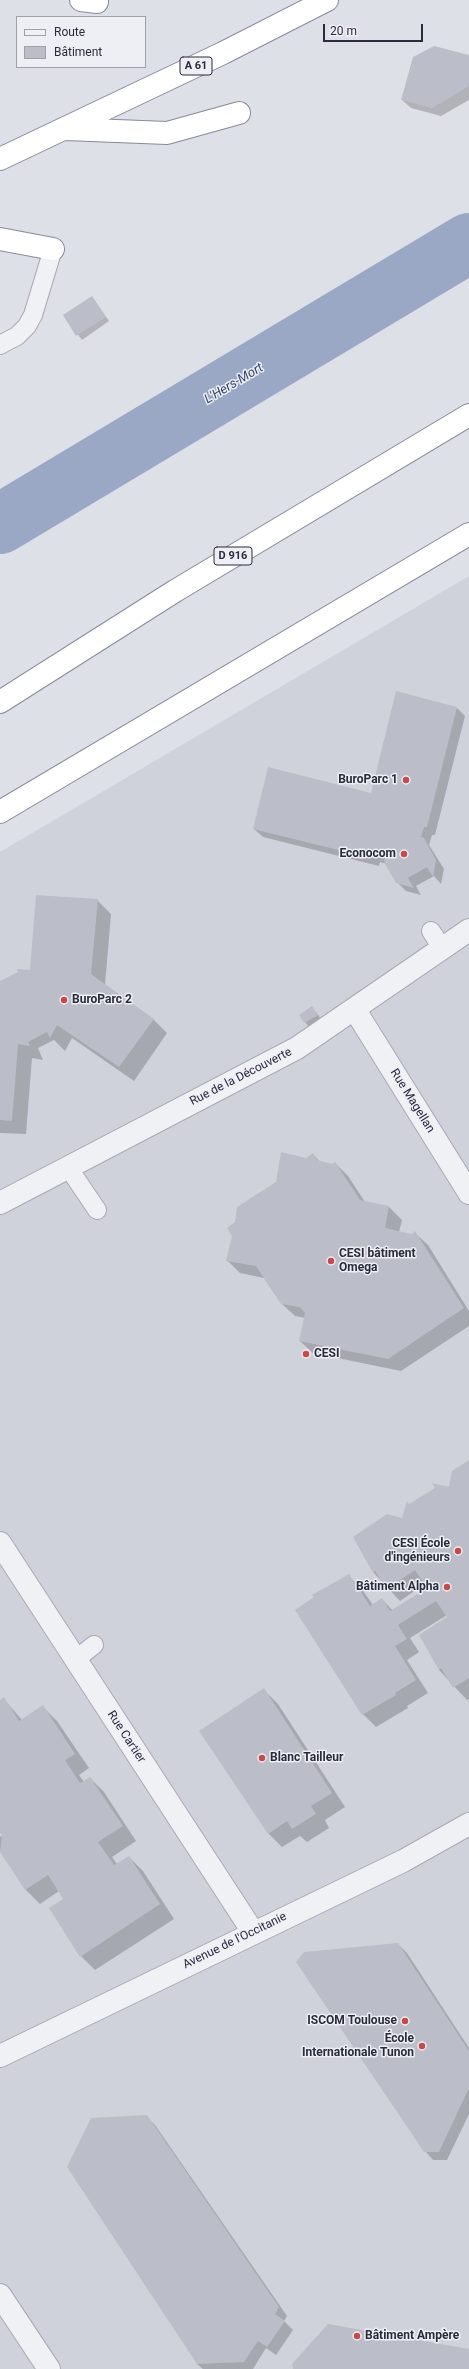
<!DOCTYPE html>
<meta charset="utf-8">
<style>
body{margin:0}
#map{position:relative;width:469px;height:2369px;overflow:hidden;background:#dee0e7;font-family:Roboto,sans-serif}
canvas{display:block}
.legend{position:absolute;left:16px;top:16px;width:130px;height:52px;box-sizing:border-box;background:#edeff4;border:1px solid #9ea1aa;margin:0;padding:5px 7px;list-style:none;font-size:12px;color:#282c3c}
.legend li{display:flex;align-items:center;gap:8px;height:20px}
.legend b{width:20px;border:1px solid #9ea1aa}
.scale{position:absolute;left:323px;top:24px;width:100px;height:18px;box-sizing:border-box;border:2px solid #282c3c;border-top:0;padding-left:5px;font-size:12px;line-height:14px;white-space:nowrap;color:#282c3c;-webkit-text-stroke:3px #edeff4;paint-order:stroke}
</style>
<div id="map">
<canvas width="469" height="2369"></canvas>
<ul class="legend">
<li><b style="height:5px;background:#f0f1f5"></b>Route</li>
<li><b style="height:11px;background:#bbbec9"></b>Bâtiment</li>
</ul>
<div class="scale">20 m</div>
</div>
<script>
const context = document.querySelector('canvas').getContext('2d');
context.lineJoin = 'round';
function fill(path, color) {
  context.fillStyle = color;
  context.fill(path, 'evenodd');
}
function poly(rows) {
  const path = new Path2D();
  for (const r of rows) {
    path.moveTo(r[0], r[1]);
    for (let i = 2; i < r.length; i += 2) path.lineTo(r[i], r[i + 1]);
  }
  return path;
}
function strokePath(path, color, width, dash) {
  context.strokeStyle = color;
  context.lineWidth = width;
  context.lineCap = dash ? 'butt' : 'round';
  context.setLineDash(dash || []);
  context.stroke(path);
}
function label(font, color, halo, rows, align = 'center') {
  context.font = font + ' Roboto,sans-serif';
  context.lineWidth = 3;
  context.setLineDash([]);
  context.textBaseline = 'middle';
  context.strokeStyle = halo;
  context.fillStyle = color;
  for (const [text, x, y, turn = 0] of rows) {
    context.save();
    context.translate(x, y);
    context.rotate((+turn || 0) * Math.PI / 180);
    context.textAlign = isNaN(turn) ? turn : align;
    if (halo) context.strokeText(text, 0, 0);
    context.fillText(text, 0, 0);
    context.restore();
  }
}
fill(poly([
 [469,576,469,2369,0,2369,0,852]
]), '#d0d2db');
fill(poly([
 [469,56,469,100,441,116,411,108,402,100],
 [92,297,109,321,82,340,64,316],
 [457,708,465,716,435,835,432,835,429,845,444,869,441,884,434,876,416,886,421,895,406,891,397,882,386,864,380,862,379,866,263,837,254,829,372,794],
 [97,900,111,914,105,985,153,1019,167,1033,134,1081,72,1038,65,1051,54,1040,38,1048,43,1060,32,1058,26,1134,0,1133,0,982,31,971],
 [316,1012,321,1019,309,1027,300,1015],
 [313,1154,320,1162,332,1165,335,1163,348,1176,365,1202,389,1207,402,1220,399,1232,413,1235,415,1233,428,1245,469,1311,469,1326,401,1371,313,1353,300,1341,305,1318,295,1316,281,1303,264,1278,240,1273,228,1261,277,1183],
 [469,1462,469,1699,467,1700,439,1670,448,1617,447,1615,410,1638,419,1652,407,1660,428,1693,407,1706,408,1708,376,1727,363,1714,348,1575,361,1588,373,1605,382,1599,393,1611,428,1588,425,1584,400,1601,373,1572,410,1505,450,1488],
 [264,1690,278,1704,345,1807,325,1820,329,1828,307,1842,300,1836,282,1847,268,1833],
 [3,1698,22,1720,43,1707,57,1721,89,1768,79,1775,84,1782,90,1778,104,1792,136,1841,112,1857,117,1864,129,1857,143,1871,174,1919,95,1970,81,1956,64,1899,59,1891,40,1904,26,1890,0,1850,0,1837,3,1835,0,1831,0,1701],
 [398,1944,407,1953,469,2048,469,2114,447,2160,433,2160,425,2151],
 [146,2116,155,2125,287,2316,284,2321,293,2330,276,2355,266,2348,253,2369,203,2369,197,2364]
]), '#0003');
strokePath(poly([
 [0,524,469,243]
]), '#9aa8c5', 60);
fill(poly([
 [434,46,469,55,469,86,432,108,401,100,413,57],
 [92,296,106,317,76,336,63,315],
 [396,691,457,707,427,827,424,827,421,837,424,838,436,860,433,877,427,867,408,878,414,888,396,883,384,862,385,857,372,855,371,858,253,829,268,767,371,793],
 [36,895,98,899,91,974,154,1019,119,1067,57,1025,50,1038,47,1032,28,1042,30,1046,18,1044,12,1121,0,1120,0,981,18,972,17,969,30,970],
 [312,1006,318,1015,304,1023,299,1015],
 [281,1152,306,1158,313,1153,317,1160,332,1164,335,1162,360,1200,389,1206,385,1228,412,1234,415,1231,464,1308,388,1359,299,1341,305,1313,300,1307,281,1304,256,1266,226,1261,232,1236,227,1228,235,1222,237,1207,276,1182],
 [469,1460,469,1678,453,1688,441,1668,439,1670,419,1635,447,1617,436,1601,398,1625,407,1639,395,1646,416,1680,395,1693,396,1695,362,1715,295,1610,314,1597,312,1595,349,1574,370,1606,382,1598,390,1611,427,1588,415,1570,387,1589,375,1571,373,1573,353,1537,387,1514,402,1518,407,1501,409,1504,435,1488,432,1483,449,1487,452,1471],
 [264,1688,332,1793,311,1806,316,1814,292,1829,287,1821,268,1834,199,1731],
 [4,1697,19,1721,43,1705,75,1754,65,1760,80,1783,90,1777,123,1826,98,1842,114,1865,129,1856,160,1904,80,1957,49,1908,63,1899,48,1875,25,1890,0,1852,2,1835,0,1833,0,1700],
 [398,1943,469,2051,469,2088,439,2152,424,2152,296,1962,304,1952],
 [147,2115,279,2307,275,2314,285,2321,267,2347,258,2341,244,2362,197,2364,67,2167,91,2118],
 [328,2324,469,2349,469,2369,293,2369,292,2364]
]), '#bbbec9');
const service = poly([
 [0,345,17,336,27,326,33,315,53,249],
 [431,931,442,948],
 [68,1167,97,1210],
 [76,1659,94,1645]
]);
const minor = poly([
 [355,1010,469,1193],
 [0,1203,297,1048,469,930],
 [0,1543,253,1932],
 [0,2056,403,1861,469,1824],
 [0,2295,49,2369]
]);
const trunk = poly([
 [0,702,175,591,469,415],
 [0,812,469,534]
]);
const motorway = poly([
 [81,0,97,2],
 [66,129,167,133,239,113],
 [0,159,223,53,327,0],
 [0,239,53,249]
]);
strokePath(service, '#a7aab4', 20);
strokePath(minor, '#a7aab4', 24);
strokePath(trunk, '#868b9c', 24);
strokePath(motorway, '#868b9c', 24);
strokePath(service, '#f0f1f5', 18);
strokePath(minor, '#f0f1f5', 22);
strokePath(trunk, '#fff', 22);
strokePath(motorway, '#fff', 22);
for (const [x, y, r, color] of [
 [406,780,4,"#c64a48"],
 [404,854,4,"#c64a48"],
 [64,1000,4,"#c64a48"],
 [331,1261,4,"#c64a48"],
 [306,1354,4,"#c64a48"],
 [458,1551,4,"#c64a48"],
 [447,1587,4,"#c64a48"],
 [262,1758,4,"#c64a48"],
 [405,2021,4,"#c64a48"],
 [422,2046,4,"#c64a48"],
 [357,2336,4,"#c64a48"]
]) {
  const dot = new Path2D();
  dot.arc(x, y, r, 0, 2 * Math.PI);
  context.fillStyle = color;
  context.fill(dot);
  strokePath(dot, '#edeff4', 1.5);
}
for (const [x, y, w] of [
 [196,66,32],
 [233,556,38]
]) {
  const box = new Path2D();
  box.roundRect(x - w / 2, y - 9, w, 18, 3);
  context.fillStyle = '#edeff4';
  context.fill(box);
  strokePath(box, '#282c3c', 1);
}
label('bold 11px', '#282c3c', null, [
 ["A 61",196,66],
 ["D 916",233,556]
]);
label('bold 12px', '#282c3c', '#edeff4', [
 ["BuroParc 1",398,780],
 ["Econocom",396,854],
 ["BuroParc 2",72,1000,"left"],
 ["CESI bâtiment",339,1254,"left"],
 ["Omega",339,1268,"left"],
 ["CESI",314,1354,"left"],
 ["CESI École",450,1544],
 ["d'ingénieurs",450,1558],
 ["Bâtiment Alpha",439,1587],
 ["Blanc Tailleur",270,1758,"left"],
 ["ISCOM Toulouse",397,2021],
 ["École",414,2039],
 ["Internationale Tunon",414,2053],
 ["Bâtiment Ampère",365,2336,"left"]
], 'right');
label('12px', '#282c3c', '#edeff4', [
 ["Rue de la Découverte",241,1077,-27],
 ["Rue Magellan",412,1101,58],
 ["Rue Cartier",126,1737,57],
 ["Avenue de l'Occitanie",235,1941,-26]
]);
label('italic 13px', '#34456e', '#edeff4', [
 ["L'Hers-Mort",234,384,-31]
]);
</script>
